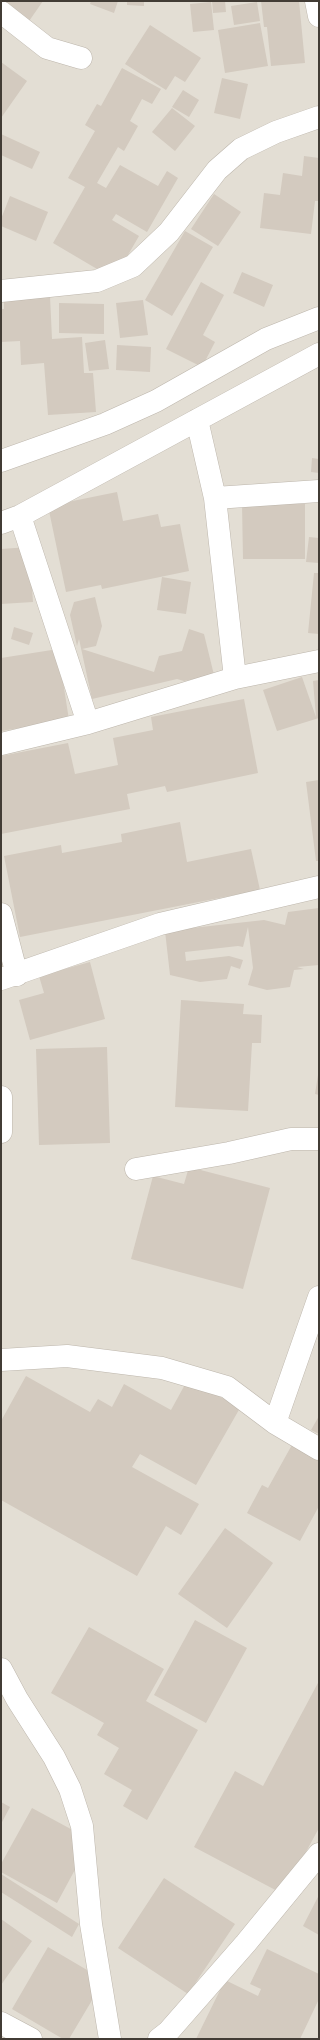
<!DOCTYPE html>
<style>
body{margin:0}
#map{position:relative;width:320px;height:2040px;overflow:hidden;background:#f0ece5;font-family:Cabin,sans-serif}
canvas{display:block}
.frame{position:absolute;inset:0;border:2px solid #423c35;pointer-events:none}
</style>
<div id="map">
<canvas width="320" height="2040"></canvas>
<div class="frame"></div>
</div>
<script>
const context = document.querySelector('canvas').getContext('2d');
context.lineJoin = 'round';
function fill(path, color) {
  context.fillStyle = color;
  context.fill(path, 'evenodd');
}
function poly(rows) {
  const path = new Path2D();
  for (const r of rows) {
    path.moveTo(r[0], r[1]);
    for (let i = 2; i < r.length; i += 2) path.lineTo(r[i], r[i + 1]);
  }
  return path;
}
function strokePath(path, color, width, dash) {
  context.strokeStyle = color;
  context.lineWidth = width;
  context.lineCap = dash ? 'butt' : 'round';
  context.setLineDash(dash || []);
  context.stroke(path);
}
fill(poly([
 [1,1,319,1,319,2039,1,2039]
]), '#e3ded4');
fill(poly([
 [1,1,43,1,27,24,1,5],
 [91,1,118,1,114,13,90,4],
 [127,1,144,1,144,6,127,5],
 [212,1,225,1,226,12,213,13],
 [261,1,299,1,305,63,271,66,267,27,264,27],
 [211,2,214,30,193,32,190,4],
 [257,2,260,21,234,25,231,6],
 [260,23,268,66,225,73,218,30],
 [150,25,201,58,185,82,175,76,166,90,125,64],
 [1,62,27,81,1,118],
 [122,68,161,89,152,104,142,99,130,121,138,126,124,151,118,147,97,183,106,188,120,165,158,186,167,171,178,178,147,232,116,214,112,220,139,236,114,279,53,243,85,187,68,178,95,131,85,125,97,104,101,106],
 [222,78,248,84,240,119,214,113],
 [183,90,199,100,189,117,172,107],
 [172,108,195,126,175,151,152,132],
 [1,134,40,152,32,169,1,155],
 [304,156,319,158,319,201,315,201,311,234,260,228,264,193,280,195,283,173,302,176],
 [214,194,241,212,218,246,191,229],
 [10,196,48,212,36,241,1,226,1,219],
 [185,231,213,247,172,316,145,300],
 [242,272,273,285,264,307,233,293],
 [201,282,224,295,203,335,215,342,202,367,166,349],
 [50,296,52,339,82,337,84,373,93,373,96,412,48,415,44,363,21,365,20,341,1,342,1,309,4,309,4,299],
 [143,300,148,335,120,338,116,303],
 [59,303,104,304,104,334,59,333],
 [105,340,109,369,89,371,85,343],
 [117,345,151,347,150,372,116,370],
 [312,458,319,459,319,473,311,472],
 [117,492,123,521,158,514,161,527,180,524,189,571,102,589,101,585,66,592,48,506],
 [242,504,305,504,305,559,243,559],
 [309,537,319,538,319,563,306,562],
 [29,547,33,602,1,604,1,549],
 [314,573,319,573,319,634,308,633],
 [162,577,191,582,186,614,157,610],
 [95,597,102,626,96,646,82,649,154,672,159,656,182,651,189,629,204,634,214,675,184,681,177,679,92,699,79,639,77,646,70,615,74,602],
 [14,627,33,633,29,645,11,639],
 [58,649,69,720,1,731,1,658],
 [302,677,316,717,313,681,319,680,319,718,277,731,263,690],
 [244,699,258,773,167,792,165,786,127,794,130,809,1,834,1,756,68,743,75,774,118,765,113,738,153,730,151,717],
 [319,780,319,861,316,861,306,782],
 [180,822,187,862,251,849,260,890,20,937,4,856,61,845,62,853,122,842,121,834],
 [319,908,319,965,297,967,304,969,294,970,290,987,267,990,248,985,253,968,248,927,243,947,238,946,185,952,186,961,229,956,243,960,240,969,231,966,227,979,200,982,170,975,165,931,264,920,285,925,288,912],
 [90,962,105,1019,30,1040,19,1000,44,993,39,976],
 [181,1000,244,1004,243,1014,262,1015,261,1043,252,1043,248,1111,175,1107],
 [107,1047,110,1143,39,1145,36,1049],
 [318,1075,319,1075,319,1095,315,1094],
 [189,1167,270,1188,243,1289,131,1259,153,1176,184,1184],
 [26,1376,90,1412,98,1399,112,1407,124,1384,171,1410,188,1379,240,1408,196,1485,140,1454,132,1467,199,1504,181,1535,166,1526,137,1576,1,1500,1,1421],
 [319,1416,319,1434,311,1430],
 [293,1443,319,1457,319,1506,300,1541,247,1513,262,1485,268,1488],
 [225,1528,273,1563,227,1628,178,1594],
 [195,1620,247,1648,206,1723,154,1695],
 [89,1627,164,1669,146,1701,198,1730,147,1820,123,1806,132,1790,104,1774,119,1748,97,1735,104,1723,51,1693],
 [319,1681,319,1828,283,1894,194,1847,235,1771,263,1786],
 [1,1802,10,1807,1,1824],
 [32,1808,91,1840,57,1903,1,1872,1,1864],
 [1,1874,79,1924,72,1937,1,1892],
 [164,1878,235,1924,188,1994,118,1948],
 [319,1895,319,1935,303,1926],
 [1,1919,32,1941,1,1985],
 [48,1947,104,1980,69,2039,63,2039,12,2009],
 [267,1949,319,1974,319,1999,300,2039,196,2039,225,1980,258,1996,261,1989,250,1984]
]), '#d3cabf');
const street = poly([
 [316,1,319,16],
 [1,12,47,48,81,58],
 [1,291,97,281,133,266,169,232,217,170,241,149,276,132,319,117],
 [197,420,215,498,235,678],
 [1,461,105,424,156,401,266,339,319,318],
 [215,498,319,491],
 [20,516,88,723],
 [1,523,20,516,319,354],
 [1,744,88,723,235,678,319,661],
 [1,914,17,975],
 [1,979,160,924,319,887],
 [1,1097,1,1132],
 [136,1169,229,1153,291,1139,319,1139],
 [1,1360,67,1356,162,1368,227,1387,275,1423,319,1449],
 [275,1423,319,1297],
 [1,1669,17,1699,54,1757,70,1789,82,1826,91,1924,110,2039],
 [1,2023,31,2039],
 [159,2039,168,2032,246,1943,319,1854]
]);
strokePath(street, '#bdb6ac', 23);
strokePath(street, '#fff', 22);
</script>
